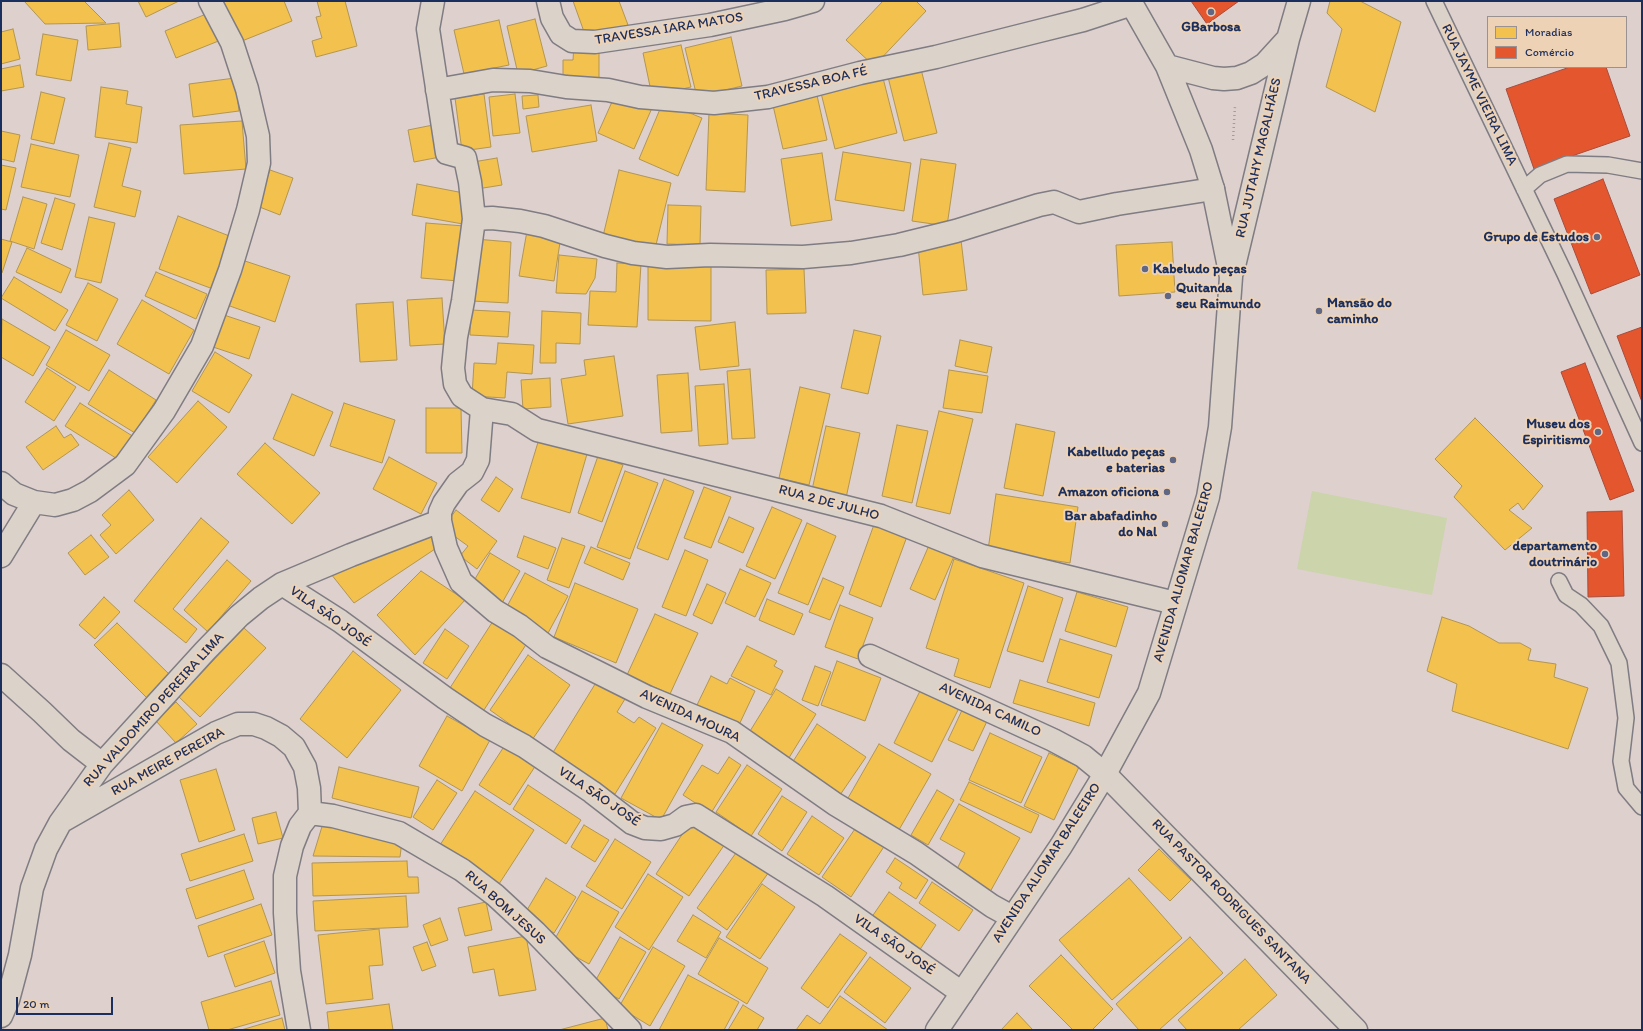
<!DOCTYPE html>
<meta charset="utf-8">
<style>
body{margin:0}
#map{position:relative;width:1643px;height:1031px;overflow:hidden;background:#ded0cc;font-family:Itim,sans-serif}
canvas{display:block}
.frame{position:absolute;inset:0;border:2px solid #1b2f5e;pointer-events:none}
.legend{position:absolute;left:1487px;top:16px;width:140px;height:52px;box-sizing:border-box;background:#eed2b5;border:1px solid #9a9192;margin:0;padding:5px 7px;list-style:none;font-size:12px;color:#1b2f5e}
.legend li{display:flex;align-items:center;gap:8px;height:20px}
.legend b{width:20px;border:1px solid #9a9192}
.scale{position:absolute;left:16px;top:997px;width:97px;height:18px;box-sizing:border-box;border:2px solid #1b2f5e;border-top:0;padding-left:5px;font-size:12px;line-height:14px;white-space:nowrap;color:#1b2f5e;-webkit-text-stroke:3px #eed2b5;paint-order:stroke}
</style>
<div id="map">
<canvas width="1643" height="1031"></canvas>
<div class="frame"></div>
<ul class="legend">
<li><b style="height:11px;background:#f2c14e"></b>Moradias</li>
<li><b style="height:11px;background:#e4572e"></b>Comércio</li>
</ul>
<div class="scale">20 m</div>
</div>
<script>
const context = document.querySelector('canvas').getContext('2d');
context.lineJoin = 'round';
function fill(path, color) {
  context.fillStyle = color;
  context.fill(path, 'evenodd');
}
function poly(rows) {
  const path = new Path2D();
  for (const r of rows) {
    path.moveTo(r[0], r[1]);
    for (let i = 2; i < r.length; i += 2) path.lineTo(r[i], r[i + 1]);
  }
  return path;
}
function strokePath(path, color, width, dash) {
  context.strokeStyle = color;
  context.lineWidth = width;
  context.lineCap = dash ? 'butt' : 'round';
  context.setLineDash(dash || []);
  context.stroke(path);
}
function label(font, color, halo, rows, align = 'center') {
  context.font = font + ' Itim,sans-serif';
  context.lineWidth = 4;
  context.setLineDash([]);
  context.textBaseline = 'middle';
  context.strokeStyle = halo;
  context.fillStyle = color;
  for (const [text, x, y, turn = 0] of rows) {
    context.save();
    context.translate(x, y);
    context.rotate((+turn || 0) * Math.PI / 180);
    context.textAlign = isNaN(turn) ? turn : align;
    if (halo) context.strokeText(text, 0, 0);
    context.fillText(text, 0, 0);
    context.restore();
  }
}
fill(poly([
 [1312,491,1447,518,1432,595,1297,569]
]), '#cbd4aa');
const homes = poly([
 [24,1,84,1,106,23,45,24,24,1],
 [138,1,179,1,146,17,138,1],
 [221,1,284,1,292,21,237,43,221,1],
 [317,1,345,1,357,46,316,57,312,41,322,38,316,17,321,16,317,1],
 [573,1,619,1,628,25,587,40,573,1],
 [883,1,916,1,926,11,874,66,846,40,883,1],
 [1330,1,1360,1,1401,22,1375,112,1326,87,1342,29,1327,13,1330,1],
 [211,12,221,40,176,58,165,31,211,12],
 [535,19,547,66,518,74,507,26,535,19],
 [499,20,509,65,464,74,454,30,499,20],
 [119,23,121,47,88,50,86,26,119,23],
 [13,29,20,59,1,64,1,32,13,29],
 [43,34,78,40,71,81,36,75,43,34],
 [731,37,742,86,697,97,685,48,731,37],
 [574,44,599,45,599,81,563,80,563,60,573,60,574,44],
 [681,45,691,87,652,96,643,53,681,45],
 [20,65,24,87,1,91,1,69,20,65],
 [920,65,937,133,904,141,887,73,920,65],
 [882,74,897,133,835,149,820,89,882,74],
 [235,78,239,111,193,117,189,84,235,78],
 [101,87,128,91,126,104,142,107,137,143,95,137,101,87],
 [816,91,827,140,783,149,772,101,816,91],
 [41,92,65,98,54,144,31,139,41,92],
 [616,93,652,108,634,149,598,133,616,93],
 [484,94,491,147,462,151,455,98,484,94],
 [515,94,520,133,493,136,489,97,515,94],
 [538,95,539,107,523,109,522,96,538,95],
 [663,102,702,118,678,176,639,159,663,102],
 [591,105,597,141,532,152,526,116,591,105],
 [709,113,748,115,745,192,706,190,709,113],
 [242,121,246,169,184,174,180,125,242,121],
 [433,125,440,157,414,162,408,130,433,125],
 [1,131,20,135,14,162,1,159,1,131],
 [109,143,131,148,122,186,141,191,135,217,94,207,109,143],
 [31,144,79,155,70,197,21,187,31,144],
 [843,152,911,163,904,211,835,200,843,152],
 [822,153,832,220,791,226,781,159,822,153],
 [497,158,502,185,477,189,473,162,497,158],
 [921,159,956,164,947,226,912,221,921,159],
 [1,165,16,168,6,210,1,209,1,165],
 [270,170,293,178,280,215,257,206,270,170],
 [619,170,671,183,655,249,603,236,619,170],
 [417,184,469,194,463,224,412,215,417,184],
 [23,197,47,204,34,249,10,241,23,197],
 [55,198,75,204,62,250,41,243,55,198],
 [668,205,701,206,700,245,667,244,668,205],
 [178,216,232,237,213,289,159,269,178,216],
 [89,217,115,223,101,283,75,277,89,217],
 [426,223,464,226,459,281,421,278,426,223],
 [527,231,561,236,554,281,519,276,527,231],
 [1,239,12,242,2,273,1,273,1,239],
 [475,239,511,242,508,303,472,301,475,239],
 [961,240,967,290,923,295,918,246,961,240],
 [1172,242,1175,292,1119,296,1116,245,1172,242],
 [27,248,71,269,61,293,16,272,27,248],
 [559,255,597,259,595,278,586,294,556,293,559,255],
 [242,260,290,276,275,322,227,305,242,260],
 [617,263,641,264,637,327,588,325,590,291,616,292,617,263],
 [648,263,711,263,711,321,648,320,648,263],
 [804,269,806,313,767,314,766,270,804,269],
 [156,272,207,294,196,319,145,296,156,272],
 [14,277,68,310,55,331,1,298,14,277],
 [88,283,118,299,97,341,66,325,88,283],
 [442,298,445,344,410,346,407,300,442,298],
 [142,300,194,330,169,374,117,344,142,300],
 [393,302,397,360,360,362,356,304,393,302],
 [471,310,510,312,508,337,470,335,471,310],
 [542,311,581,313,580,344,556,343,556,363,540,363,542,311],
 [221,314,260,327,249,359,210,346,221,314],
 [2,319,50,347,33,376,1,357,2,319],
 [735,322,739,366,700,370,695,327,735,322],
 [66,330,110,355,89,391,46,365,66,330],
 [854,330,881,336,868,394,841,388,854,330],
 [960,340,992,347,987,373,955,366,960,340],
 [498,343,534,345,532,374,507,372,505,398,472,396,474,363,496,364,498,343],
 [215,352,252,375,229,413,192,391,215,352],
 [614,356,623,416,568,424,561,379,586,375,584,360,614,356],
 [47,368,76,387,54,421,25,402,47,368],
 [750,369,755,438,732,439,727,371,750,369],
 [109,370,156,400,135,433,88,404,109,370],
 [949,370,988,376,982,413,943,408,949,370],
 [688,373,692,431,661,433,657,375,688,373],
 [550,378,551,407,523,409,521,380,550,378],
 [724,384,728,444,699,446,695,386,724,384],
 [800,387,830,394,809,485,779,478,800,387],
 [292,394,333,412,314,456,273,439,292,394],
 [198,401,227,427,177,483,148,457,198,401],
 [80,403,134,437,119,460,65,426,80,403],
 [344,403,395,420,382,463,330,446,344,403],
 [426,408,461,408,462,453,426,453,426,408],
 [939,411,973,419,950,514,916,506,939,411],
 [1475,418,1543,486,1523,510,1518,503,1509,510,1532,528,1505,550,1454,497,1462,486,1435,459,1475,418],
 [1016,424,1055,432,1043,496,1004,488,1016,424],
 [897,425,928,431,912,503,882,496,897,425],
 [56,426,64,438,71,434,79,445,43,470,26,447,56,426],
 [826,426,860,433,846,498,812,490,826,426],
 [539,439,587,454,570,513,521,498,539,439],
 [265,443,320,493,292,524,237,474,265,443],
 [598,456,623,465,602,522,578,513,598,456],
 [389,457,437,483,421,514,373,489,389,457],
 [625,471,658,483,630,559,597,547,625,471],
 [496,477,513,489,499,512,481,500,496,477],
 [664,479,694,491,668,560,637,548,664,479],
 [704,487,731,497,711,548,684,538,704,487],
 [129,490,154,520,116,554,100,535,111,525,102,515,129,490],
 [996,494,1078,507,1070,563,988,550,996,494],
 [772,507,802,520,775,579,746,566,772,507],
 [456,510,497,541,477,569,460,556,468,546,443,528,456,510],
 [729,517,754,528,743,553,718,542,729,517],
 [201,518,229,542,173,609,197,629,186,643,134,601,201,518],
 [876,519,909,531,881,607,849,594,876,519],
 [807,523,836,536,808,605,778,593,807,523],
 [433,529,441,545,354,603,331,574,433,529],
 [91,535,109,557,85,575,68,553,91,535],
 [524,536,556,548,548,569,517,557,524,536],
 [562,538,585,546,569,588,547,580,562,538],
 [930,543,955,554,935,600,910,589,930,543],
 [591,547,630,563,623,580,584,563,591,547],
 [685,550,708,560,686,616,662,607,685,550],
 [490,553,520,571,502,603,471,586,490,553],
 [954,559,1024,583,990,688,954,676,959,659,926,648,954,559],
 [227,560,251,581,208,632,184,610,227,560],
 [740,569,771,583,755,617,725,603,740,569],
 [421,571,465,600,415,655,377,615,421,571],
 [525,573,568,596,547,635,504,612,525,573],
 [823,578,844,587,830,620,809,612,823,578],
 [575,583,638,609,616,663,554,637,575,583],
 [707,584,726,593,712,624,693,615,707,584],
 [1028,586,1063,598,1043,662,1007,651,1028,586],
 [1077,592,1128,607,1116,647,1065,631,1077,592],
 [104,597,120,612,95,639,79,625,104,597],
 [767,599,803,614,794,635,759,620,767,599],
 [840,605,873,618,858,659,825,647,840,605],
 [655,614,698,633,670,694,627,675,655,614],
 [1442,617,1469,626,1499,643,1520,643,1531,649,1528,660,1556,664,1554,677,1588,688,1568,749,1452,711,1457,684,1427,671,1442,617],
 [495,618,529,640,482,713,448,691,495,618],
 [117,623,171,676,148,699,94,645,117,623],
 [244,628,266,648,200,717,179,697,244,628],
 [445,629,469,646,447,679,423,663,445,629],
 [1060,639,1112,655,1099,698,1047,682,1060,639],
 [747,646,777,661,774,666,783,671,771,695,731,676,747,646],
 [353,651,401,690,347,758,300,719,353,651],
 [528,655,570,685,532,740,490,710,528,655],
 [837,661,881,678,865,721,821,705,837,661],
 [815,666,831,672,818,706,802,700,815,666],
 [711,676,727,684,730,678,755,691,738,727,696,707,711,676],
 [1020,680,1095,703,1089,726,1013,703,1020,680],
 [597,681,625,699,617,712,634,723,639,717,656,728,615,794,552,754,597,681],
 [776,689,816,714,787,761,747,736,776,689],
 [921,689,959,708,932,762,894,743,921,689],
 [176,702,197,724,176,743,156,721,176,702],
 [964,706,989,717,973,751,948,740,964,706],
 [447,716,490,740,462,791,419,766,447,716],
 [662,723,703,745,661,820,621,798,662,723],
 [817,724,866,757,840,795,792,763,817,724],
 [990,733,1042,757,1021,803,969,780,990,733],
 [879,744,931,774,896,835,844,805,879,744],
 [505,745,536,765,510,805,479,785,505,745],
 [1049,753,1079,767,1054,820,1024,806,1049,753],
 [729,757,741,765,711,813,683,795,702,765,718,774,729,757],
 [747,765,782,789,751,836,716,812,747,765],
 [339,767,419,787,411,818,332,798,339,767],
 [216,769,235,830,199,842,180,780,216,769],
 [437,780,457,793,433,830,413,817,437,780],
 [969,782,1039,815,1031,833,960,800,969,782],
 [528,785,581,820,566,844,513,809,528,785],
 [937,790,954,800,928,845,911,835,937,790],
 [475,791,534,830,499,884,440,845,475,791],
 [782,796,807,812,782,851,758,834,782,796],
 [959,804,1020,838,990,892,955,873,965,853,940,839,959,804],
 [276,812,283,838,258,844,252,818,276,812],
 [812,816,844,838,819,875,787,854,812,816],
 [324,820,402,841,400,857,313,856,324,820],
 [691,821,725,844,689,896,656,874,691,821],
 [859,823,887,842,851,897,822,877,859,823],
 [584,825,609,840,595,862,571,847,584,825],
 [244,834,253,861,190,881,181,854,244,834],
 [615,839,651,862,622,909,586,886,615,839],
 [1159,849,1191,880,1170,901,1138,870,1159,849],
 [738,850,769,872,727,930,697,908,738,850],
 [895,858,928,880,916,899,899,888,902,883,886,872,895,858],
 [407,861,408,877,418,877,419,893,313,896,312,863,407,861],
 [244,870,254,899,196,919,186,889,244,870],
 [648,874,683,897,649,950,615,927,648,874],
 [546,878,576,897,554,933,524,915,546,878],
 [1129,878,1182,938,1112,1000,1059,940,1129,878],
 [932,882,973,910,959,931,919,903,932,882],
 [762,884,795,907,760,959,726,937,762,884],
 [582,891,619,912,589,964,552,944,582,891],
 [889,892,936,925,917,954,869,921,889,892],
 [406,896,408,927,315,931,313,901,406,896],
 [486,902,492,930,465,936,458,908,486,902],
 [261,904,272,935,208,957,198,926,261,904],
 [693,915,721,932,706,958,677,941,693,915],
 [440,918,448,940,431,946,423,925,440,918],
 [379,929,383,965,369,966,373,999,326,1004,318,935,379,929],
 [840,934,867,953,828,1008,801,988,840,934],
 [526,936,536,990,499,996,494,969,473,973,468,947,526,936],
 [620,937,646,952,619,999,593,985,620,937],
 [1190,937,1223,973,1159,1030,1139,1030,1116,1004,1190,937],
 [719,938,768,968,747,1004,698,974,719,938],
 [264,941,275,973,235,987,224,955,264,941],
 [427,942,436,966,422,971,413,947,427,942],
 [653,947,685,966,650,1026,619,1007,653,947],
 [1061,955,1113,1009,1092,1030,1073,1030,1029,986,1061,955],
 [870,957,911,988,885,1023,844,992,870,957],
 [1245,959,1277,995,1238,1030,1187,1030,1178,1020,1245,959],
 [688,975,739,1002,724,1030,659,1030,688,975],
 [271,981,280,1015,227,1030,209,1030,201,1002,271,981],
 [840,996,888,1030,796,1030,807,1015,820,1024,840,996],
 [389,1004,393,1030,329,1030,327,1012,389,1004],
 [743,1005,764,1018,757,1030,728,1030,743,1005],
 [1017,1013,1033,1030,1001,1030,1017,1013],
 [282,1018,285,1030,241,1030,282,1018],
 [605,1018,608,1030,559,1030,605,1018]
]);
fill(homes, '#f2c14e');
strokePath(homes, '#b29553', 1);
const shops = poly([
 [1191,1,1239,1,1207,24,1191,1],
 [1570,67,1606,67,1630,136,1534,169,1506,89,1570,67],
 [1603,179,1640,275,1591,294,1554,199,1603,179],
 [1642,327,1642,402,1617,336,1642,327],
 [1585,363,1634,491,1610,500,1561,372,1585,363],
 [1622,511,1624,596,1588,597,1587,512,1622,511]
]);
fill(shops, '#e4572e');
strokePath(shops, '#a84b3c', 1);
const service = poly([
 [1434,1,1565,274,1642,443],
 [1524,189,1540,175,1567,164,1608,165,1642,171],
 [1559,581,1566,595,1581,605,1601,626,1619,663,1626,718,1621,761,1626,788,1642,807]
]);
const minor = poly([
 [433,1,428,29,447,153,465,158,470,182,474,219,463,301,456,337,453,368,455,384,462,396,482,409,478,460,472,472,458,483,444,503,440,512,440,521,446,548,461,582,495,611,520,626,547,647,647,697,732,732,835,804,916,853,992,906,1012,917],
 [548,1,552,18,561,34,572,41,595,42,710,25,785,9,813,1],
 [437,90,493,80,530,81,566,87,608,90,640,97,714,103,768,97,860,73,936,57,1035,32,1083,20,1132,4],
 [474,219,492,218,520,221,544,226,605,246,633,253,667,257,710,255,803,257,851,253,899,245,956,231,1039,205,1054,202,1079,212,1117,204,1213,189],
 [482,409,512,414,537,430,881,516,982,556,1175,603],
 [1,483,14,494,34,502,55,505,73,500,90,491,125,465,164,411,202,346,230,270,248,210,259,163,258,136,247,89,232,43,210,1],
 [1,556,34,502],
 [282,584,340,621,445,698,485,725,524,746,592,792,632,823,645,828,661,829,675,825,686,817,696,815,825,896,962,993],
 [870,656,1053,740,1083,756,1105,774,1356,1030],
 [1,675,42,712,71,740,102,764],
 [310,813,333,816,399,833,462,870,495,895,535,932,630,1030],
 [64,820,216,733,238,724,254,724,266,728,281,736,294,747,305,767,309,788,310,813,300,826,292,846,285,876,285,913,289,971,299,1030],
 [1,1016,8,1000,20,955,32,888,46,849,60,823,102,764,205,651,239,616,261,598,282,584,351,555,440,521]
]);
const secondary = poly([
 [1167,66,1213,78,1224,79,1237,78,1251,73,1265,64,1286,41],
 [1233,270,1288,39,1299,1],
 [937,1030,1061,846,1105,774,1149,693,1208,497,1220,427,1231,277,1213,189,1201,150,1167,66,1130,1]
]);
strokePath(service, '#7f7c83', 18);
strokePath(minor, '#7f7c83', 25);
strokePath(secondary, '#7f7c83', 25);
strokePath(poly([
 [1233,140,1235,106]
]), '#a29d9c', 2.5, [1, 3]);
strokePath(service, '#dbd2c9', 15);
strokePath(minor, '#dbd2c9', 22);
strokePath(secondary, '#dbd2c9', 22);
for (const [x, y, r, color] of [
 [1211,12,4,"#5f6784"],
 [1597,237,4,"#5f6784"],
 [1145,269,4,"#5f6784"],
 [1168,296,4,"#5f6784"],
 [1319,311,4,"#5f6784"],
 [1598,432,4,"#5f6784"],
 [1173,460,4,"#5f6784"],
 [1167,492,4,"#5f6784"],
 [1165,524,4,"#5f6784"],
 [1605,554,4,"#5f6784"]
]) {
  const dot = new Path2D();
  dot.arc(x, y, r, 0, 2 * Math.PI);
  context.fillStyle = color;
  context.fill(dot);
  strokePath(dot, '#eed2b5', 1.5);
}
label('bold 14px', '#1b2f5e', '#eed2b5', [
 ["GBarbosa",1211,27,"center"],
 ["Grupo de Estudos",1589,237],
 ["Kabeludo peças",1153,269,"left"],
 ["Quitanda",1176,288,"left"],
 ["seu Raimundo",1176,304,"left"],
 ["Mansão do",1327,303,"left"],
 ["caminho",1327,319,"left"],
 ["Museu dos",1590,424],
 ["Espiritismo",1590,440],
 ["Kabelludo peças",1165,452],
 ["e baterias",1165,468],
 ["Amazon oficiona",1159,492],
 ["Bar abafadinho",1157,516],
 ["do Nal",1157,532],
 ["departamento",1597,546],
 ["doutrinário",1597,562]
], 'right');
label('14px', '#1b2f5e', '#eed2b5', [
 ["TRAVESSA IARA MATOS",669,29,-9],
 ["TRAVESSA BOA FÉ",811,84,-13],
 ["RUA JAYME VIEIRA LIMA",1479,95,64],
 ["RUA JUTAHY MAGALHÃES",1259,158,-77],
 ["RUA 2 DE JULHO",829,503,15],
 ["AVENIDA ALIOMAR BALEEIRO",1184,572,-74],
 ["VILA SÃO JOSÉ",330,617,35],
 ["RUA VALDOMIRO PEREIRA LIMA",154,710,-48],
 ["AVENIDA CAMILO",990,710,25],
 ["AVENIDA MOURA",690,716,25],
 ["RUA MEIRE PEREIRA",168,762,-29],
 ["VILA SÃO JOSÉ",599,797,34],
 ["AVENIDA ALIOMAR BALEEIRO",1047,863,-57],
 ["RUA PASTOR RODRIGUES SANTANA",1231,902,46],
 ["RUA BOM JESUS",505,908,42],
 ["VILA SÃO JOSÉ",894,945,35]
]);
</script>
